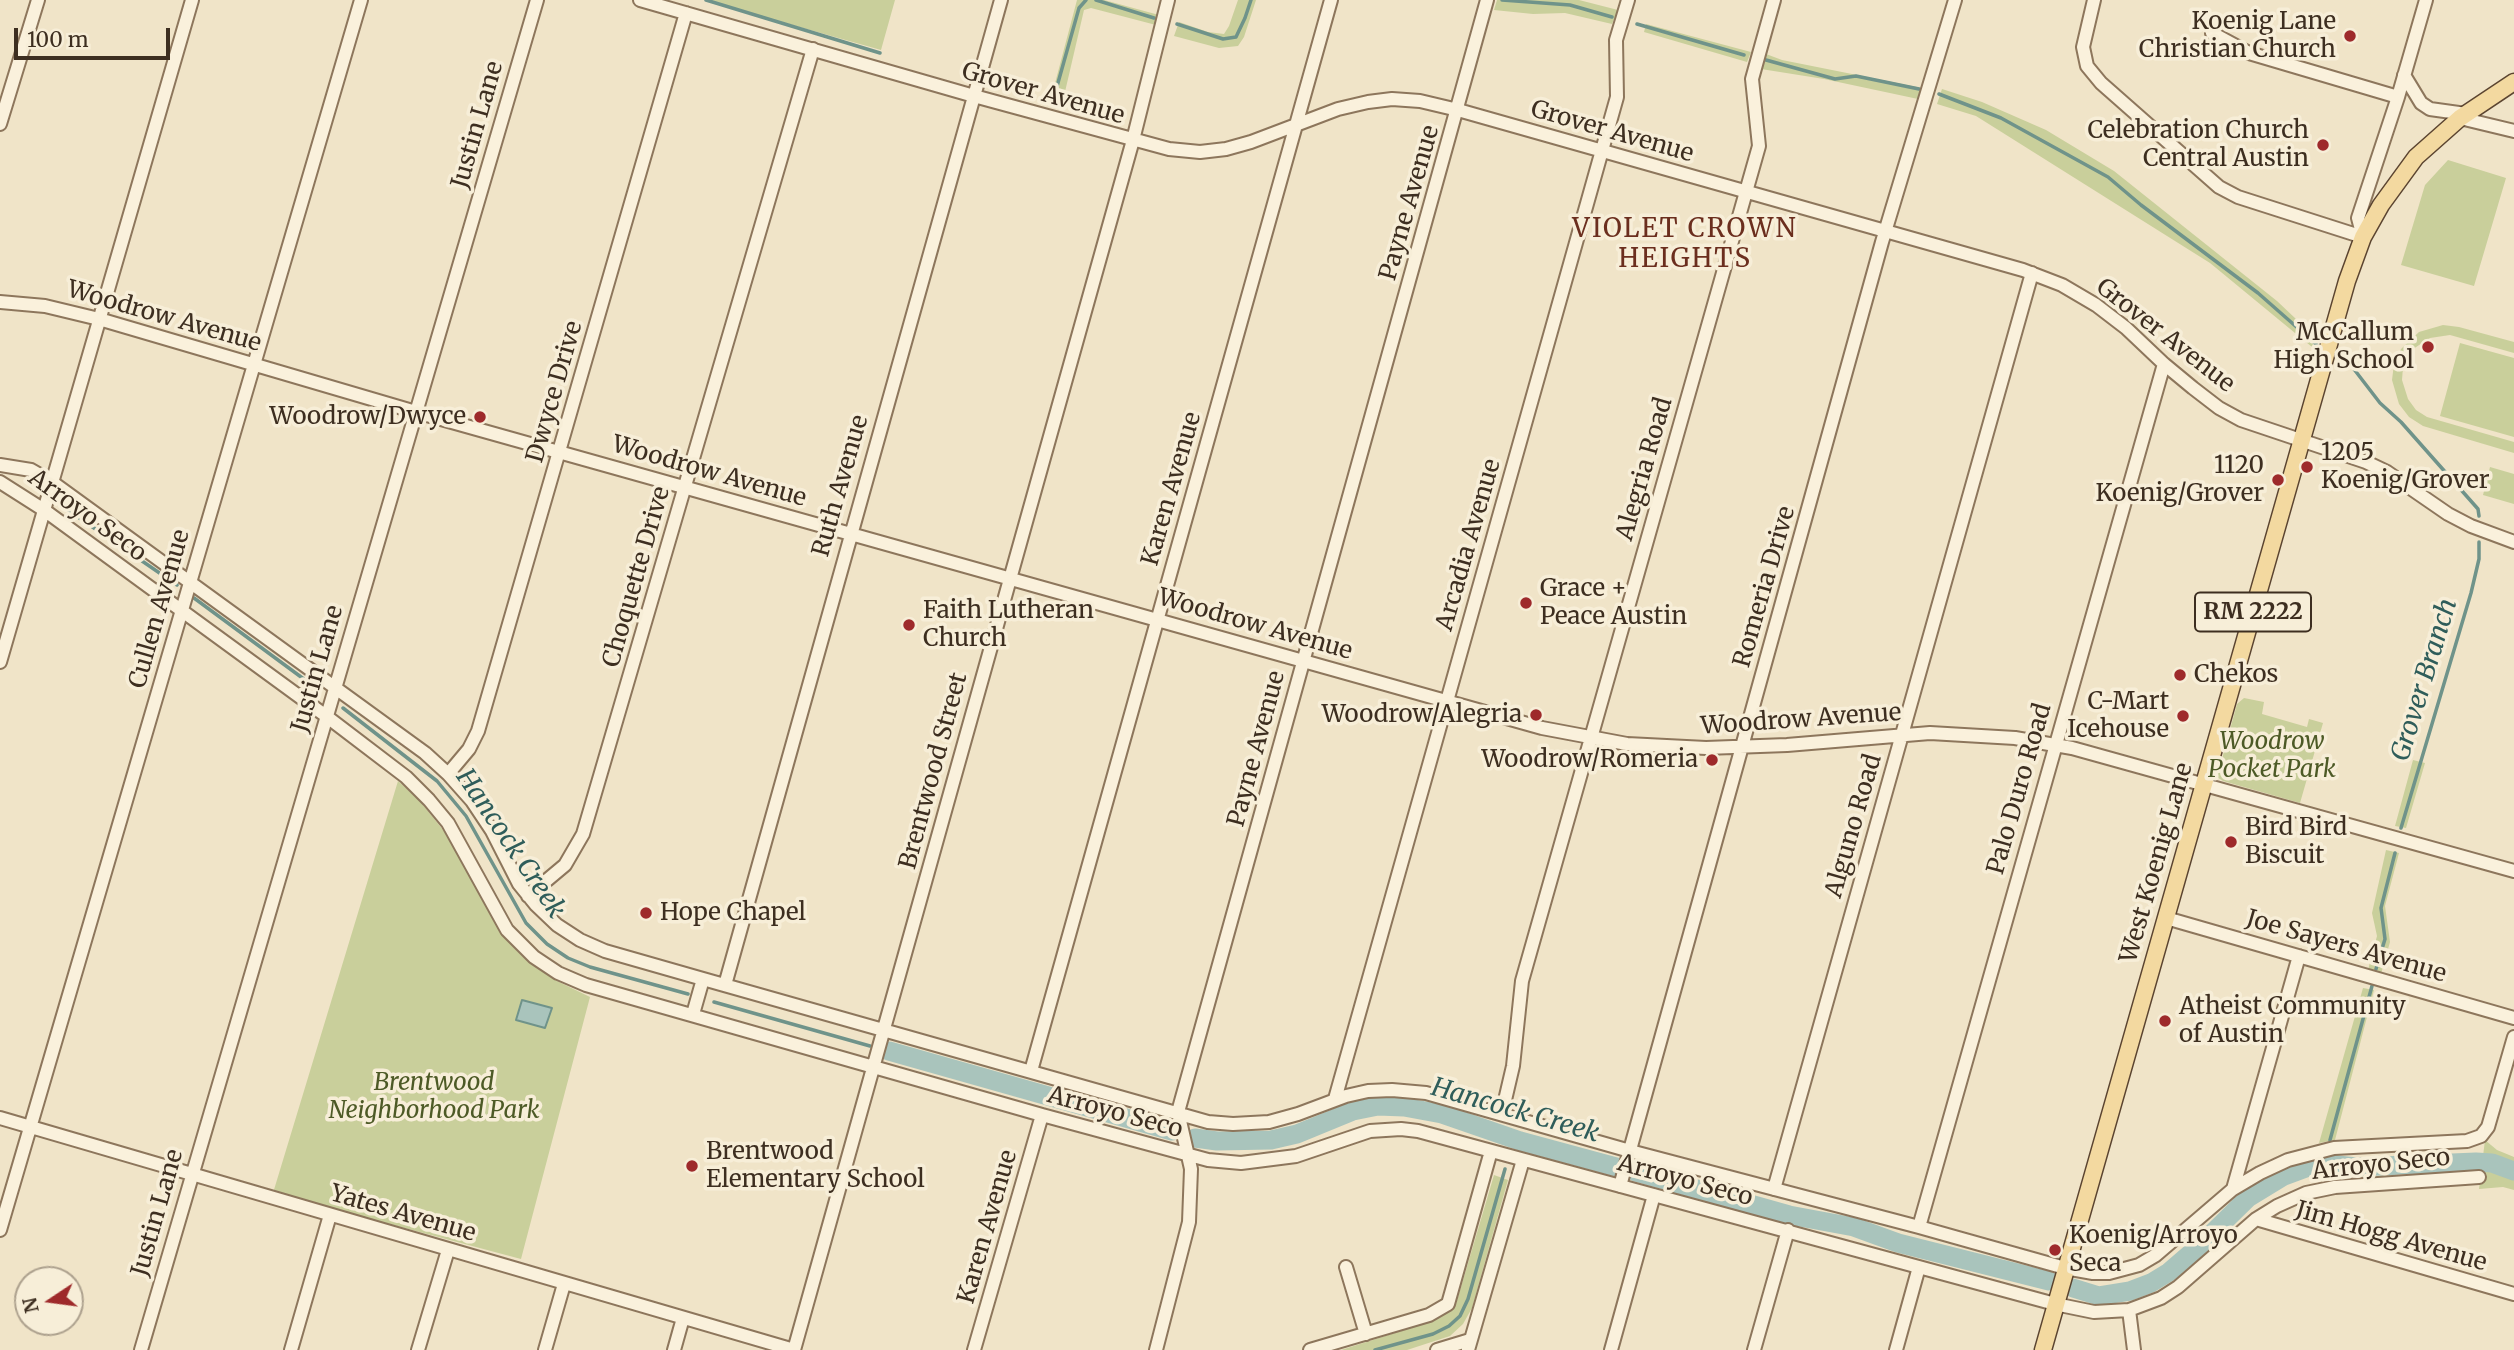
<!DOCTYPE html>
<style>
body{margin:0}
#map{position:relative;width:2514px;height:1350px;overflow:hidden;background:#f0e4c8;font-family:Merriweather,serif}
canvas{display:block}
.north{position:absolute;left:14px;top:1266px;width:70px;height:70px;box-sizing:border-box;background:#f7eed8;border:2px solid #ada18e;border-radius:50%;rotate:257deg;font-size:19px;font-weight:700;line-height:28px;text-align:center;color:#3d2e20}
.north::after{content:'';display:block;margin:auto;width:24px;height:32px;background:#9e2a2b;clip-path:polygon(50% 0,100% 100%,50% 72%,0 100%)}
.scale{position:absolute;left:14px;top:28px;width:156px;height:32px;box-sizing:border-box;border:4px solid #3d2e20;border-top:0;padding-left:9px;font-size:21px;line-height:24px;white-space:nowrap;color:#3d2e20;-webkit-text-stroke:5px #f7eed8;paint-order:stroke}
</style>
<div id="map">
<canvas width="2514" height="1350"></canvas>
<div class="north">N</div>
<div class="scale">100 m</div>
</div>
<script>
const context = document.querySelector('canvas').getContext('2d');
context.lineJoin = 'round';
function fill(path, color) {
  context.fillStyle = color;
  context.fill(path, 'evenodd');
}
function poly(rows) {
  const path = new Path2D();
  for (const r of rows) {
    path.moveTo(r[0], r[1]);
    for (let i = 2; i < r.length; i += 2) path.lineTo(r[i], r[i + 1]);
  }
  return path;
}
function strokePath(path, color, width, dash) {
  context.strokeStyle = color;
  context.lineWidth = width;
  context.lineCap = dash ? 'butt' : 'round';
  context.setLineDash(dash || []);
  context.stroke(path);
}
function label(font, color, halo, rows, align = 'center') {
  context.font = font + ' Merriweather,serif';
  context.lineWidth = 7;
  context.setLineDash([]);
  context.textBaseline = 'middle';
  context.strokeStyle = halo;
  context.fillStyle = color;
  for (const [text, x, y, turn = 0] of rows) {
    context.save();
    context.translate(x, y);
    context.rotate((+turn || 0) * Math.PI / 180);
    context.textAlign = isNaN(turn) ? turn : align;
    if (halo) context.strokeText(text, 0, 0);
    context.fillText(text, 0, 0);
    context.restore();
  }
}
fill(poly([
 [704,0,895,0,881,50],
 [1077,0,1104,0,1159,15,1156,25,1091,8,1084,10,1061,109,1049,106],
 [1238,0,1256,0,1244,37,1238,46,1219,48,1174,36,1179,22,1208,32,1224,34,1229,26],
 [1497,0,1579,0,1618,10,1612,24,1565,13,1533,14,1494,10],
 [1646,24,1751,52,1747,62,1644,32],
 [1766,54,1782,60,1922,88,1918,99,1824,79,1761,69],
 [1942,89,1982,102,2046,130,2114,171,2277,301,2315,337,2312,347,2210,263,1976,116,1937,104],
 [2448,160,2506,178,2474,286,2401,265,2425,185],
 [2443,325,2459,327,2514,342,2514,353,2450,335,2430,338,2413,349,2403,367,2402,380,2408,399,2416,410,2427,417,2514,442,2514,453,2423,426,2409,417,2399,404,2392,380,2394,364,2401,349,2419,332],
 [2460,343,2514,358,2514,437,2440,416],
 [2490,467,2514,474,2514,504,2483,495],
 [2244,698,2264,702,2262,714,2307,727,2309,719,2323,723,2300,803,2223,781,2217,777,2237,704],
 [2413,760,2425,763,2406,828,2395,826],
 [398,781,420,801,455,845,488,910,501,933,522,956,557,981,590,997,521,1259,273,1193],
 [2386,850,2399,853,2385,906,2390,942,2381,974,2368,970,2377,936,2372,913],
 [2363,988,2374,990,2335,1140,2319,1143],
 [2485,1140,2497,1150,2514,1157,2514,1190,2503,1187,2479,1189],
 [1494,1175,1508,1180,1472,1308,1463,1324,1450,1336,1407,1350,1341,1350,1420,1325,1450,1311,1456,1304]
]), '#c9cf9b');
const water = poly([
 [522,1000,552,1008,545,1028,516,1020,522,1000]
]);
fill(water, '#a9c4bc');
strokePath(water, '#6f938a', 2);
strokePath(poly([
 [706,0,880,53],
 [1096,0,1154,18],
 [1502,0,1570,5,1612,17],
 [1177,24,1223,39,1236,37,1245,18,1251,0],
 [1637,24,1744,55],
 [1766,60,1835,79,1856,76,1919,89],
 [1939,94,2001,118,2108,177,2141,205,2258,293,2317,345],
 [1054,97,1079,8,1086,0],
 [2340,356,2350,364,2380,403,2401,422,2478,509,2479,516],
 [59,504,177,585],
 [194,598,320,691],
 [343,708,437,781,466,816,526,923,547,944,568,958,590,967,688,994],
 [2401,828,2471,593,2479,559,2479,542],
 [2376,969,2385,939,2381,908,2395,853],
 [714,1002,870,1046],
 [2330,1140,2372,986],
 [1517,1146,1520,1141],
 [2328,1164,2329,1157],
 [1375,1350,1433,1334,1449,1326,1460,1316,1468,1299,1505,1169]
]), '#6f938a', 3.5);
strokePath(poly([
 [889,1051,1172,1131],
 [1195,1138,1217,1141,1271,1140,1297,1134,1353,1111,1378,1106,1404,1107,1442,1114,1520,1141,1616,1167],
 [1636,1172,1789,1215,1854,1227,1898,1243,2049,1281],
 [2073,1288,2099,1296,2130,1291,2151,1283,2169,1272,2198,1247,2248,1198,2284,1176,2311,1166,2328,1164,2357,1167,2476,1162,2492,1163,2514,1171]
]), '#a9c4bc', 19);
const minor = poly([
 [640,0,974,96,1169,149,1200,152,1226,149,1251,142,1338,109,1368,102,1392,99,1420,101,1458,110,2023,270,2062,285,2096,305,2126,328,2164,364,2193,388,2219,408,2241,420,2366,462,2387,472,2448,514,2471,526,2514,542],
 [2094,0,2083,47,2087,66,2101,83,2219,187,2238,197,2363,237],
 [2212,33,2249,53,2398,97],
 [2404,75,2421,103,2430,109,2466,114],
 [2460,118,2514,131],
 [0,124,38,0],
 [2363,237,2358,218,2398,97,2426,0],
 [0,302,45,306,99,319,409,410,1542,728,1627,744,1706,748,1787,745,1930,733,2015,738,2072,748,2514,871],
 [0,465,31,470,52,482,425,753,448,774,472,801,492,831,519,884,536,905,557,925,580,940,605,951,703,979,1208,1122,1233,1124,1269,1122,1298,1114,1346,1096,1368,1091,1392,1090,1426,1093,1630,1151,1919,1227,2065,1268,2093,1273,2109,1273,2139,1265,2156,1255,2233,1189,2260,1173,2288,1160,2334,1148,2467,1141,2481,1136,2488,1127,2514,1037],
 [0,482,44,510,326,716,406,777,429,800,448,823,507,930,534,957,558,973,586,985,1042,1115,1208,1160,1241,1163,1296,1156,1370,1131,1401,1129,1418,1131,2055,1304,2094,1312,2129,1310,2161,1298,2178,1287,2256,1219,2277,1206,2306,1193,2335,1187,2479,1177],
 [0,662,192,0],
 [448,774,469,749,478,731,686,13],
 [528,896,565,865,583,834,813,49],
 [2166,918,2514,1018],
 [725,985,1001,0],
 [693,1014,703,979],
 [1031,1071,1331,0],
 [1335,1099,1617,97,1616,40,1628,0],
 [1502,1113,1513,1066,1522,981,1759,146,1752,79,1774,0],
 [0,1118,794,1350],
 [1620,1186,1882,242,1955,0],
 [1774,1189,2032,273],
 [2233,1189,2299,956],
 [2256,1219,2514,1294],
 [1919,1227,2164,364],
 [0,1230,361,0],
 [1346,1267,1366,1334],
 [2129,1310,2134,1350],
 [141,1350,537,0],
 [291,1350,330,1215],
 [418,1350,448,1250],
 [545,1350,564,1284],
 [674,1350,683,1318],
 [794,1350,1133,140,1168,0],
 [974,1350,1042,1115],
 [1156,1350,1189,1222,1191,1169,1178,1112,1487,0],
 [1310,1350,1429,1315,1448,1304,1491,1151],
 [1437,1350,1470,1340],
 [1468,1350,1523,1160],
 [1611,1350,1654,1195],
 [1754,1350,1788,1230],
 [1896,1350,1919,1267]
]);
const major = poly([
 [2043,1350,2347,281,2363,237,2381,205,2416,157,2460,118,2514,82]
]);
strokePath(minor, '#8d765c', 16);
strokePath(major, '#5b4430', 19);
strokePath(minor, '#faf1dc', 12);
strokePath(major, '#f3d9a0', 16);
for (const [x, y, r, color] of [
 [2350,36,7,"#9e2a2b"],
 [2323,145,7,"#9e2a2b"],
 [2428,347,7,"#9e2a2b"],
 [480,417,7,"#9e2a2b"],
 [2307,467,7,"#9e2a2b"],
 [2278,480,7,"#9e2a2b"],
 [1526,603,7,"#9e2a2b"],
 [909,625,7,"#9e2a2b"],
 [2180,675,7,"#9e2a2b"],
 [1536,715,7,"#9e2a2b"],
 [2183,716,7,"#9e2a2b"],
 [1712,760,7,"#9e2a2b"],
 [2231,842,7,"#9e2a2b"],
 [646,913,7,"#9e2a2b"],
 [2165,1021,7,"#9e2a2b"],
 [692,1166,7,"#9e2a2b"],
 [2055,1250,7,"#9e2a2b"]
]) {
  const dot = new Path2D();
  dot.arc(x, y, r, 0, 2 * Math.PI);
  context.fillStyle = color;
  context.fill(dot);
  strokePath(dot, '#f7eed8', 2.5);
}
for (const [x, y, w] of [
 [2253,612,116]
]) {
  const box = new Path2D();
  box.roundRect(x - w / 2, y - 19.5, w, 39, 5);
  context.fillStyle = '#f7eed8';
  context.fill(box);
  strokePath(box, '#3d2e20', 2);
}
label('bold 23px', '#3d2e20', null, [
 ["RM 2222",2253,612]
]);
label('24px', '#3d2e20', '#f7eed8', [
 ["Koenig Lane",2336,22,"right"],
 ["Christian Church",2336,50,"right"],
 ["Celebration Church",2309,131,"right"],
 ["Central Austin",2309,159,"right"],
 ["McCallum",2414,333,"right"],
 ["High School",2414,361,"right"],
 ["Woodrow/Dwyce",466,417,"right"],
 ["1205",2321,453],
 ["Koenig/Grover",2321,481],
 ["1120",2264,466,"right"],
 ["Koenig/Grover",2264,494,"right"],
 ["Grace +",1540,589],
 ["Peace Austin",1540,617],
 ["Faith Lutheran",923,611],
 ["Church",923,639],
 ["Chekos",2194,675],
 ["C-Mart",2169,702,"right"],
 ["Icehouse",2169,730,"right"],
 ["Woodrow/Alegria",1522,715,"right"],
 ["Woodrow/Romeria",1698,760,"right"],
 ["Bird Bird",2245,828],
 ["Biscuit",2245,856],
 ["Hope Chapel",660,913],
 ["Atheist Community",2179,1007],
 ["of Austin",2179,1035],
 ["Brentwood",706,1152],
 ["Elementary School",706,1180],
 ["Koenig/Arroyo",2069,1236],
 ["Seca",2069,1264]
], 'left');
label('24px', '#3d2e20', '#f7eed8', [
 ["Grover Avenue",1043,94,16],
 ["Justin Lane",478,125,-74],
 ["Grover Avenue",1612,132,16],
 ["Payne Avenue",1410,203,-74],
 ["Woodrow Avenue",164,317,16],
 ["Grover Avenue",2165,336,38],
 ["Dwyce Drive",555,392,-74],
 ["Alegria Road",1645,469,-74],
 ["Woodrow Avenue",709,472,16],
 ["Ruth Avenue",841,486,-74],
 ["Karen Avenue",1172,489,-74],
 ["Arroyo Seco",87,516,36],
 ["Arcadia Avenue",1469,545,-74],
 ["Choquette Drive",637,577,-74],
 ["Romeria Drive",1765,587,-74],
 ["Cullen Avenue",160,609,-74],
 ["Woodrow Avenue",1255,625,16],
 ["Justin Lane",318,669,-74],
 ["Woodrow Avenue",1801,720,-4],
 ["Payne Avenue",1257,749,-75],
 ["Brentwood Street",934,771,-75],
 ["Palo Duro Road",2020,789,-74],
 ["Alguno Road",1854,826,-74],
 ["West Koenig Lane",2157,863,-74],
 ["Joe Sayers Avenue",2346,947,16],
 ["Arroyo Seco",1115,1113,15],
 ["Arroyo Seco",2381,1165,-6],
 ["Arroyo Seco",1685,1181,15],
 ["Justin Lane",158,1213,-74],
 ["Yates Avenue",403,1214,16],
 ["Karen Avenue",988,1227,-74],
 ["Jim Hogg Avenue",2391,1237,16]
]);
label('italic 24px', '#4d5a26', '#f7eed8', [
 ["Woodrow",2272,742],
 ["Pocket Park",2272,770],
 ["Brentwood",434,1083],
 ["Neighborhood Park",434,1111]
]);
context.letterSpacing = '2px';
label('26px', '#6b2e1e', '#f7eed8', [
 ["VIOLET CROWN",1685,230],
 ["HEIGHTS",1685,260]
]);
context.letterSpacing = '0px';
label('italic 26px', '#2f5d5a', '#f7eed8', [
 ["Grover Branch",2425,680,-73],
 ["Hancock Creek",510,844,56],
 ["Hancock Creek",1515,1111,16]
]);
</script>
